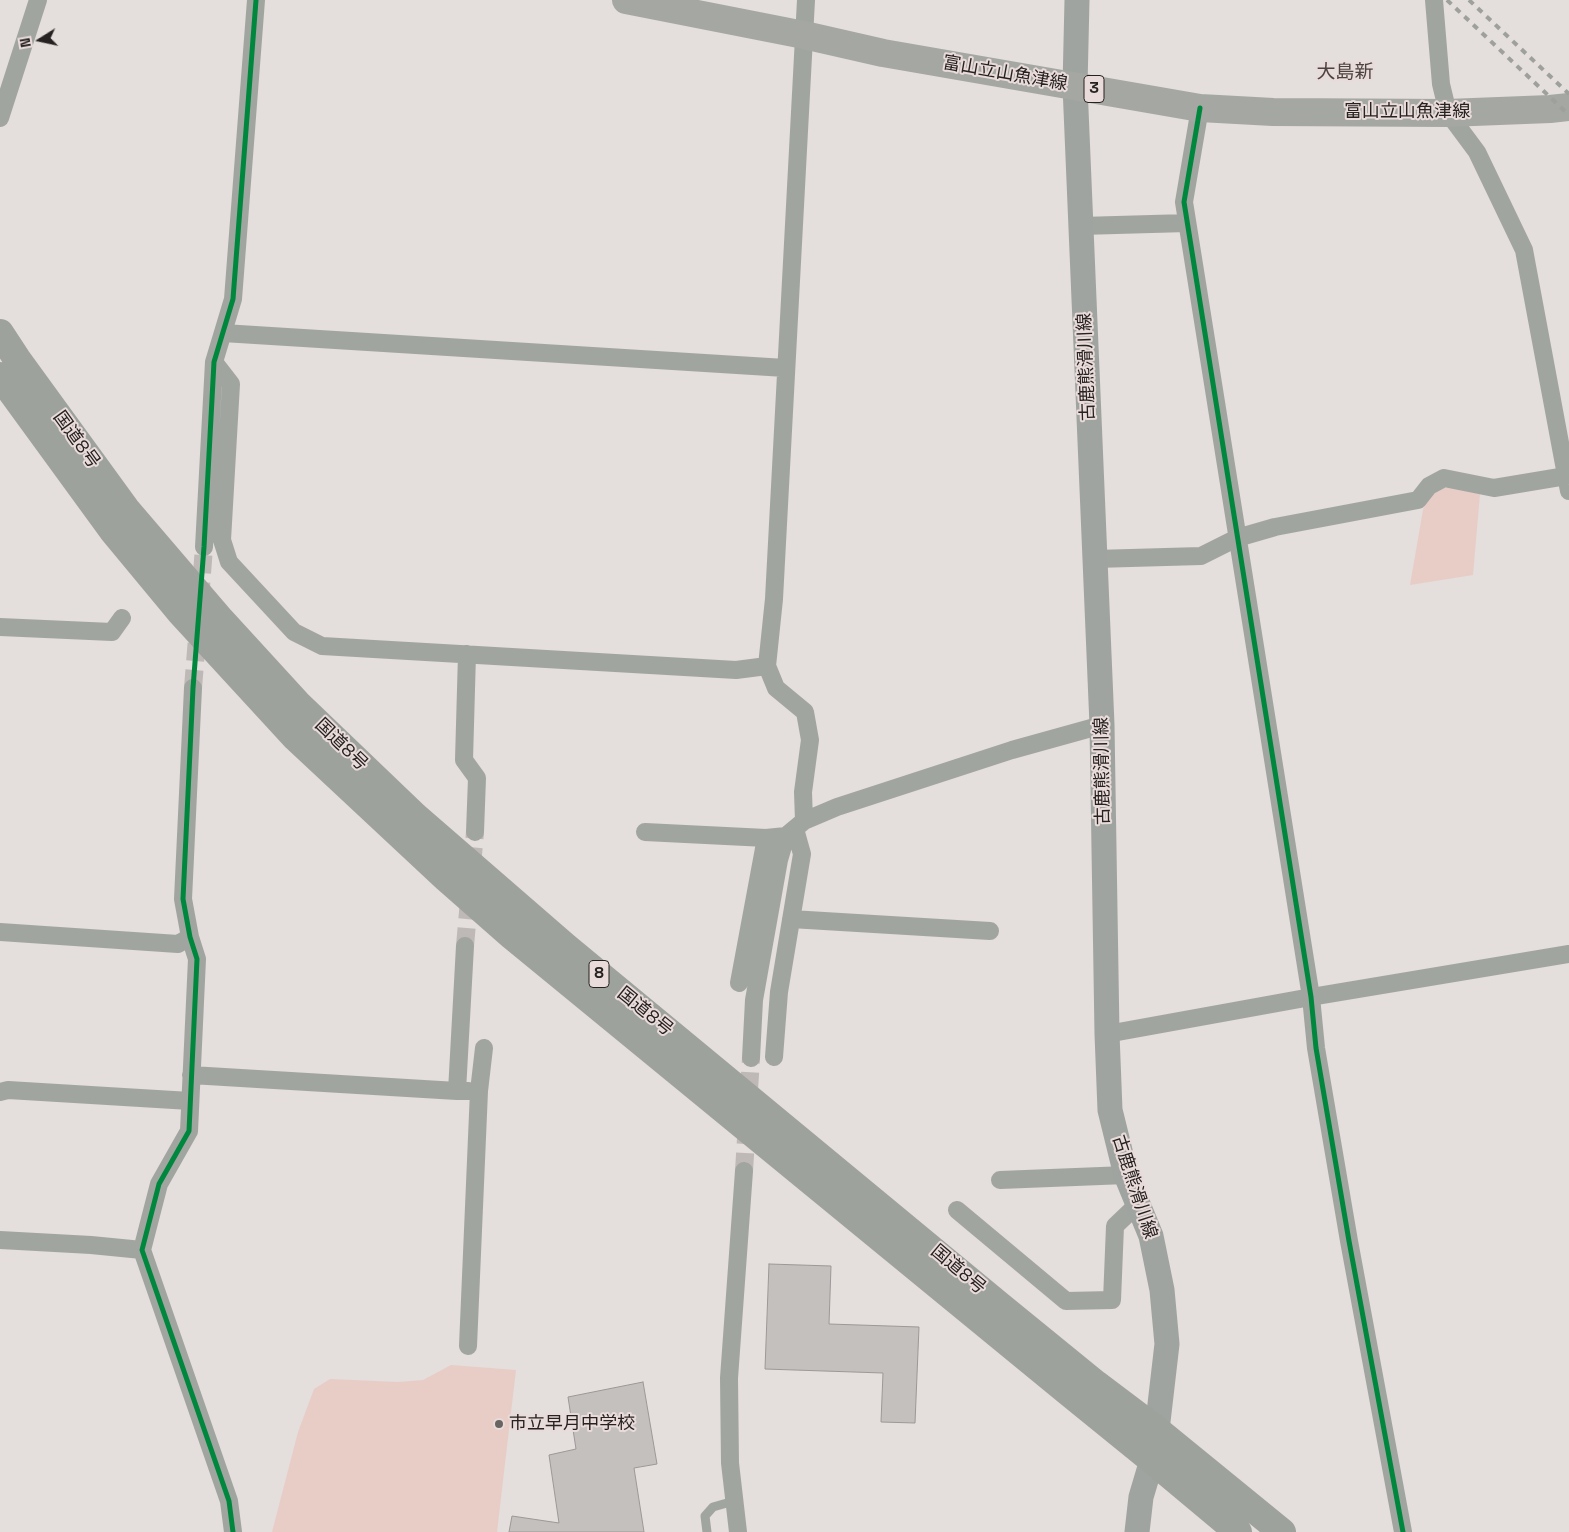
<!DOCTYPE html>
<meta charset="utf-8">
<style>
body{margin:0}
#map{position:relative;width:1569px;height:1532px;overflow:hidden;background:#e4dedc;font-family:"Space Grotesk",sans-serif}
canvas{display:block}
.north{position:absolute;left:15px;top:15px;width:50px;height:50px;-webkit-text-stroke:4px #e8dbd9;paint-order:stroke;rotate:260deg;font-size:14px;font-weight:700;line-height:20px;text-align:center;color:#262221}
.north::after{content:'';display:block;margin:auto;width:18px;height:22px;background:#262221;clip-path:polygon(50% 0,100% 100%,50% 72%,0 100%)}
</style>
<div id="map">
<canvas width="1569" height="1532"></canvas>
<div class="north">N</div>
</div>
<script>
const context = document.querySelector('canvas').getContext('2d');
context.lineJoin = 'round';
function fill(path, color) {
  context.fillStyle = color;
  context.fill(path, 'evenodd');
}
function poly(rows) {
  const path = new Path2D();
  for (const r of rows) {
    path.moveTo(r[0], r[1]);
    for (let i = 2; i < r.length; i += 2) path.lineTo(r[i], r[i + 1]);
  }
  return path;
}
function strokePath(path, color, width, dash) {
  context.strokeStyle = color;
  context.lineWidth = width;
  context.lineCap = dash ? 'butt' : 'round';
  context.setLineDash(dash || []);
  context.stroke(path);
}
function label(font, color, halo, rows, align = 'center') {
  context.font = font + ' "Space Grotesk","Noto Sans JP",sans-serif';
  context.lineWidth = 4;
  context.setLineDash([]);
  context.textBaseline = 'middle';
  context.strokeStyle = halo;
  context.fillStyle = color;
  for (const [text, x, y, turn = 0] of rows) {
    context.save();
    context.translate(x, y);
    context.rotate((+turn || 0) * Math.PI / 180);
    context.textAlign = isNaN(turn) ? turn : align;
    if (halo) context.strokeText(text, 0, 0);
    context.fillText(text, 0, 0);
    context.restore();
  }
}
fill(poly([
 [1451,487,1480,494,1473,575,1410,585,1424,504,1431,490],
 [451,1365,516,1370,497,1532,272,1532,298,1432,314,1389,330,1379,398,1382,423,1380]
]), '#e8cdc7');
const building = poly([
 [769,1264,831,1266,829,1324,919,1327,915,1423,881,1422,883,1373,765,1369,769,1264],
 [643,1382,657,1464,634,1468,644,1532,509,1532,512,1516,559,1523,549,1455,576,1449,568,1397,643,1382]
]);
fill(building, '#c4c0be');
strokePath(building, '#9c9897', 1);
strokePath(poly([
 [200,600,204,547],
 [193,688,198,626],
 [465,946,475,832],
 [744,1171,751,1058]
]), '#beb8b7', 18, [18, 9]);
strokePath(poly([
 [707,1532,705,1516,713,1507,734,1501]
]), '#a1a5a0', 9);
strokePath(poly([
 [1434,0,1441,84,1448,113,1477,152,1524,250,1569,491],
 [1200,108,1184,202,1311,997,1316,1048,1349,1241,1403,1532],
 [0,118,38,0],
 [1081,226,1187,223],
 [223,333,785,368],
 [214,362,231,384,222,540,229,562,294,632,322,646,736,670,767,666],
 [204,547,214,362,233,299,256,0],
 [1095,559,1201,556,1237,538,1275,527,1418,500,1429,486,1444,478,1494,488,1566,476],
 [0,627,112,632,122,618],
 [467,654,464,760,477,778,475,832],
 [193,688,183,899,190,937,197,959,189,1131,159,1184,142,1250,229,1501,233,1532],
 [804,821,803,792,810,740,805,712,776,688,767,666,774,599,806,0],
 [645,832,766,838],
 [791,919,990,931],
 [0,932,178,944,190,937],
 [465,946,457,1091,469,1091],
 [739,983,766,838,786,836],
 [1107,1034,1311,997,1569,954],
 [774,1057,779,992,802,854,795,829],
 [751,1058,754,1000,779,860,786,836,804,821,837,807,1012,750,1102,725],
 [191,1075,457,1091],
 [0,1092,8,1090,190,1101],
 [1000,1180,1126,1175],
 [957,1210,1066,1301,1112,1300,1115,1226,1137,1205],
 [0,1240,91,1245,142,1250],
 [468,1346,479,1091,484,1048],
 [738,1532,730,1463,729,1378,744,1171]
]), '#a1a5a0', 18);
strokePath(poly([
 [1077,0,1075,86,1102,725,1107,1034,1110,1110,1126,1175,1151,1236,1162,1290,1167,1344,1157,1430,1152,1460,1141,1497,1137,1532]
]), '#a0a4a0', 25);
strokePath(poly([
 [626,0,804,35,883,53,1200,108,1273,112,1448,113,1550,109,1569,107]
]), '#a4a7a2', 28);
strokePath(poly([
 [0,333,17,359,126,509,221,620,297,703,415,816,566,947,999,1305,1096,1384,1157,1430,1282,1532],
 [0,376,113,531,181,613,295,737,446,878,512,936,1068,1392,1152,1460,1238,1532]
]), '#9ea29c', 28);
strokePath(poly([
 [1447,0,1569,115],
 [1469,0,1569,94]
]), '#9ea09c', 4, [6, 6]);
strokePath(poly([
 [1200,108,1184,202,1311,997,1316,1048,1349,1241,1403,1532],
 [233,1532,229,1501,142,1250,159,1184,189,1131,197,959,190,937,183,899,193,688,204,547,214,362,233,299,256,0]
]), '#00873e', 5);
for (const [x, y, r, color] of [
 [499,1424,5,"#686462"]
]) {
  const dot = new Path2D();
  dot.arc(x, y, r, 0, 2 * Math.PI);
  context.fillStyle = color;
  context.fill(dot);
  strokePath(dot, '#e8dbd9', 2);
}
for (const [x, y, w] of [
 [1094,89,20],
 [599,974,20]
]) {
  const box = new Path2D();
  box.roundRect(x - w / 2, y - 13.5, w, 27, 4);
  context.fillStyle = '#e8dbd9';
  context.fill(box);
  strokePath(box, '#262221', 1);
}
label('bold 16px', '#262221', null, [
 ["3",1094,89],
 ["8",599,974]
]);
label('18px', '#262221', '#e8dbd9', [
 ["富山立山魚津線",1005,74,10],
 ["富山立山魚津線",1407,112],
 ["古鹿熊滑川線",1087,367,-92],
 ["国道8号",76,440,54],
 ["国道8号",341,745,44],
 ["古鹿熊滑川線",1103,771,-91],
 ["国道8号",645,1012,39],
 ["古鹿熊滑川線",1134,1187,72],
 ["国道8号",958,1270,40]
]);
label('18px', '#262221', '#e8dbd9', [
 ["市立早月中学校",509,1424]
], 'left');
label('19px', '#4c4240', '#e8dbd9', [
 ["大島新",1345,73]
]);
</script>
